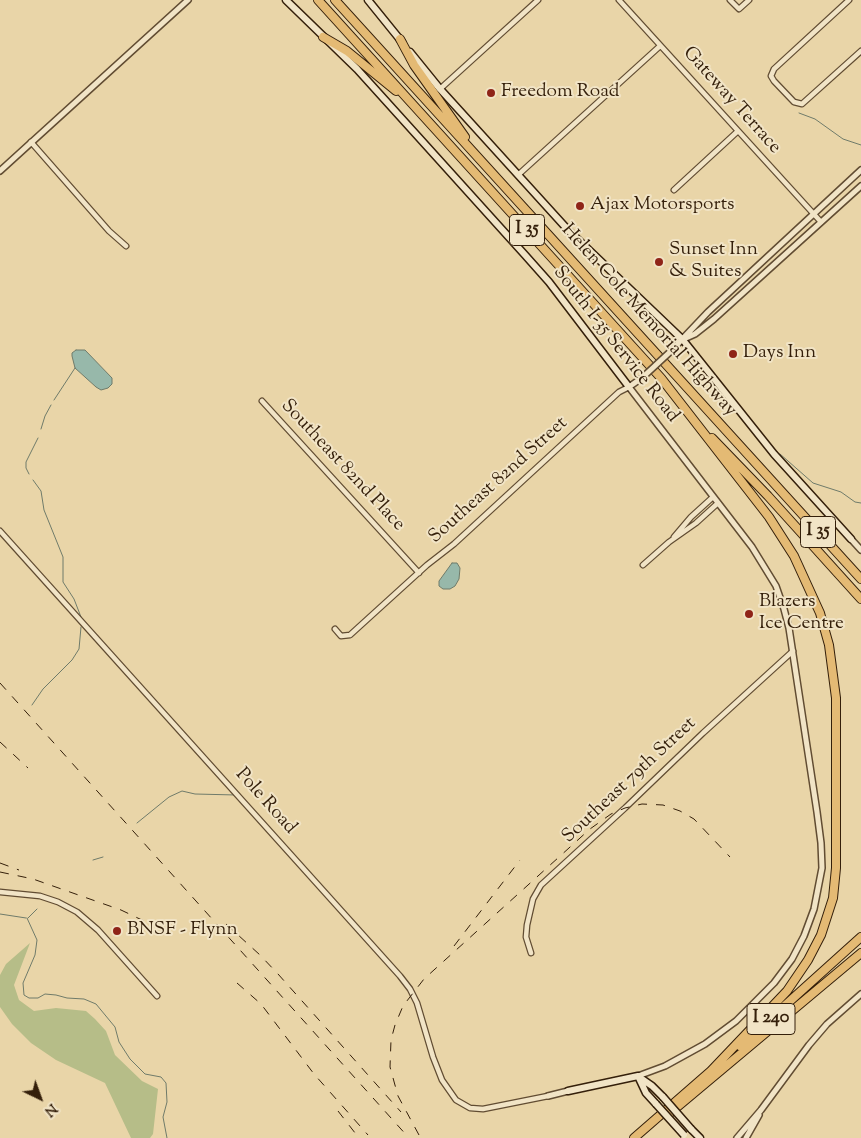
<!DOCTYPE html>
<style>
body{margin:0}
#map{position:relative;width:861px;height:1138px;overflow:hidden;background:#e9d5a8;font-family:"Sorts Mill Goudy",serif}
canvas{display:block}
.north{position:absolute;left:15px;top:1073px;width:50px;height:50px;-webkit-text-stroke:4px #f1e4c6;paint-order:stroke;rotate:138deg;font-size:14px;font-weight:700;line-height:20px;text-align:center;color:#341f0a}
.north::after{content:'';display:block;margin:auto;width:18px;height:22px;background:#341f0a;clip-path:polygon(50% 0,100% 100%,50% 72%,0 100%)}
</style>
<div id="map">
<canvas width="861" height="1138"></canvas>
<div class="north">N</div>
</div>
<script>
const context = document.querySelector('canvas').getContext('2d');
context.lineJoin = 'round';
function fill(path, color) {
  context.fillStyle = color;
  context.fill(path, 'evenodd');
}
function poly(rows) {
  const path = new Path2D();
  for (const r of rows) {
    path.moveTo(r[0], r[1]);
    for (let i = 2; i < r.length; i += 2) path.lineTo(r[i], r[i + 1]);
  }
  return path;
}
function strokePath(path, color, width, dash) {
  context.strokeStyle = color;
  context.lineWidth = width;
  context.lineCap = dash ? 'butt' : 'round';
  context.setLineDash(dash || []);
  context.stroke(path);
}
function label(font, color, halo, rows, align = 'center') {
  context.font = font + ' "Sorts Mill Goudy",serif';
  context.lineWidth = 4;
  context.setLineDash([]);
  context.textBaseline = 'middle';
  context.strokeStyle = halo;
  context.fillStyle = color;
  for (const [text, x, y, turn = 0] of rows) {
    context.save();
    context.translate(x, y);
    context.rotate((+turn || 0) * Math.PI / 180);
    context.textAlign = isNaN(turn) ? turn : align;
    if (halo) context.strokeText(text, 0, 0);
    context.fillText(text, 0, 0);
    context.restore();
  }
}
fill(poly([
 [30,943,14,985,19,1000,34,1011,56,1008,86,1011,95,1019,106,1031,115,1055,142,1081,158,1089,153,1134,150,1138,131,1138,105,1083,56,1060,31,1043,12,1024,0,1007,0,975,6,964]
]), '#b6bd88');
const water = poly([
 [76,350,85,350,112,378,112,384,108,388,101,390,96,387,75,368,72,356,72,353,76,350],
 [452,563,457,563,460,568,459,579,455,586,450,589,443,589,439,586,439,581,452,563]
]);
fill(water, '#97b8aa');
strokePath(water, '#6f7b6a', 1);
strokePath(poly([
 [799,113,815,119,843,139,861,145],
 [54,400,75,368],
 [41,429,45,416,51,405],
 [780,454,813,483,841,492,855,502,861,503],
 [29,474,26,468,26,462,38,438],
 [33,480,41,491,44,510,63,557,63,582,74,599,81,617],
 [32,705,43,689,72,660,79,649,81,627],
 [137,823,169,797,182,791,195,794,236,795],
 [93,860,103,857],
 [0,914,26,918],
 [27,918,37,940,35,955,23,983,24,995,29,998,38,998,45,994,56,995,67,998,84,999,96,1004,115,1027,119,1042,130,1059,145,1074,161,1077,166,1083,167,1102,163,1117,167,1138],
 [28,918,37,909]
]), '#6f7b6a', 1);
const minor = poly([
 [619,0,821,222],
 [730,0,739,9,749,0],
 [849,0,774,69,771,76,774,81,794,102,802,104,861,51],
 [440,89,538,0],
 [31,142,109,231,126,246],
 [518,175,660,46],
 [674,190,738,131],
 [262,401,419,573],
 [0,531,400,976,410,989,417,1003,433,1057,442,1080,456,1100,470,1108,483,1109,548,1096],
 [674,537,691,517,713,497],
 [643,565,669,542,696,523,718,503],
 [335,629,341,636,350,635,427,565,454,544,619,392,629,387],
 [0,892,40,896,58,902,77,912,98,930,157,996],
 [531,953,526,937,527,925,533,899,541,885,625,808,703,733,793,651]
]);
const tertiary = poly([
 [0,171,188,0],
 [686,338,695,334,714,319,861,186],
 [671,351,708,312,861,170],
 [851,539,861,550],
 [638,1076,665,1066,705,1044,736,1021,774,983,792,959,804,936,814,909,822,868,821,843,817,812,789,628,784,609,776,586,752,547,629,387,643,377],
 [548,1096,568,1091],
 [737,1138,761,1110,809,1045,827,1024,861,994],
 [746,1138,759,1115]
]);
const secondary = poly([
 [286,0,357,69,525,255,549,282,629,387],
 [368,0,402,42],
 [410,52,440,89,569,231,683,340,774,454,851,539],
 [638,1076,646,1093,656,1104],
 [639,1077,652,1086,663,1097],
 [568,1091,638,1076],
 [691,1129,700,1138]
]);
const motorway = poly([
 [318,0,661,378,769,517,794,556,820,613,829,645,836,698,836,868,833,898,821,935,808,960,787,991,709,1073],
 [335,0,861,579],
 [323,37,347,51,396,91],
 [400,39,414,65,465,137],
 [712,438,768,496,861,599],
 [740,1046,861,937],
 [670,1113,861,953],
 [634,1138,712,1070]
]);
strokePath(minor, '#614c32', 7);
strokePath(tertiary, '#614c32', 8);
strokePath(secondary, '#341f0a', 9);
strokePath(motorway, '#341f0a', 10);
strokePath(minor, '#f1e4c6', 4.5);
strokePath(tertiary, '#f1e4c6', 5);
strokePath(secondary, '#f1e4c6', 6);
strokePath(motorway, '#e4ba74', 8);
strokePath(poly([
 [0,683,409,1138],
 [0,742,28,768],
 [0,863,19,870],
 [0,872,33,879,121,910,144,921],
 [226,924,260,955,278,974,401,1112],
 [454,946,520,860],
 [237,983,261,1004,314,1074,368,1135],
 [338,1111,359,1138],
 [419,1135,398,1096,390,1067,391,1040,395,1025,403,1006,424,979,590,829,611,814,625,808,642,804,663,805,680,811,694,819,730,857]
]), '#341f0a', 1, [9, 9]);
const tertiaryBridge = poly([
 [643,377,671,351]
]);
const secondaryBridge = poly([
 [663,1097,691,1129],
 [656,1104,684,1135]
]);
strokePath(tertiaryBridge, '#614c32', 8, []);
strokePath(secondaryBridge, '#341f0a', 9, []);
strokePath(tertiaryBridge, '#f1e4c6', 5);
strokePath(secondaryBridge, '#f1e4c6', 6);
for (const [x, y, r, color] of [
 [491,93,5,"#8f2418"],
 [580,206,5,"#8f2418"],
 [659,262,5,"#8f2418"],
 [733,354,5,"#8f2418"],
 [749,614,5,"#8f2418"],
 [117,931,5,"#8f2418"]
]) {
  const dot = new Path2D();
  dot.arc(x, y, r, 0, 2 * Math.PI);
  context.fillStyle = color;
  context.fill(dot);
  strokePath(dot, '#f1e4c6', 2);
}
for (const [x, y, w] of [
 [527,230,35],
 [818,532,35],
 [771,1019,48]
]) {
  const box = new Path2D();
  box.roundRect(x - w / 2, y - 15.5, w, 31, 4);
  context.fillStyle = '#f1e4c6';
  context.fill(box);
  strokePath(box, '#341f0a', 1);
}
label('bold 18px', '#341f0a', null, [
 ["I 35",527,230],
 ["I 35",818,532],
 ["I 240",771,1019]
]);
label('19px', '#341f0a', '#f1e4c6', [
 ["Freedom Road",501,93],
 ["Ajax Motorsports",590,206],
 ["Sunset Inn",669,251],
 ["& Suites",669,273],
 ["Days Inn",743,354],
 ["Blazers",759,603],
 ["Ice Centre",759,625],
 ["BNSF - Flynn",127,931]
], 'left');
label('19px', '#341f0a', '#f1e4c6', [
 ["Gateway Terrace",731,101,48],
 ["Helen Cole Memorial Highway",648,321,48],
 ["South I-35 Service Road",615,345,52],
 ["Southeast 82nd Place",342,466,47],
 ["Southeast 82nd Street",499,481,-42],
 ["Southeast 79th Street",630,781,-43],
 ["Pole Road",265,802,48]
]);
</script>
